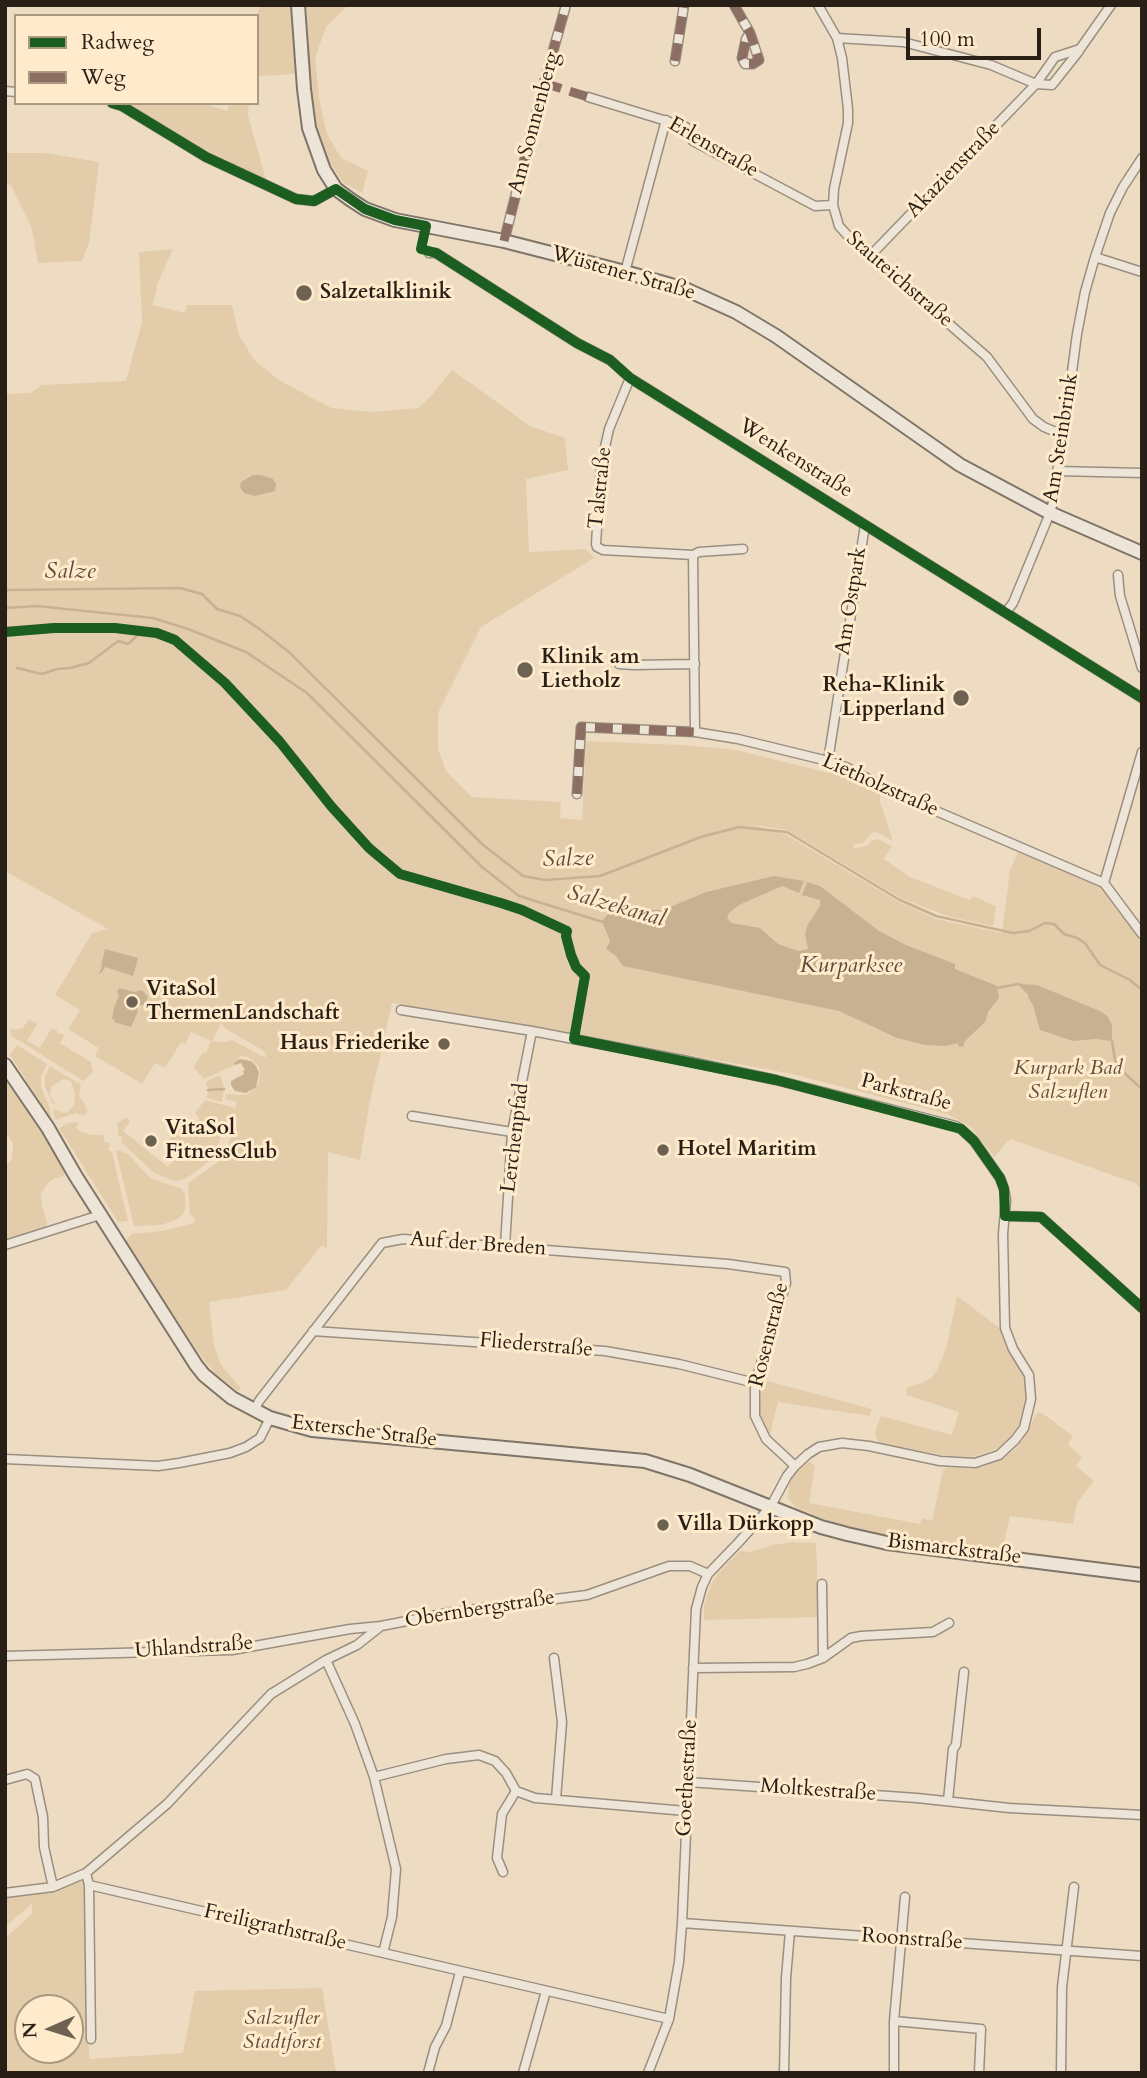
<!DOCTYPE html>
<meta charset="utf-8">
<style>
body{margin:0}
#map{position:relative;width:1147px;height:2078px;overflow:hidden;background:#eedcc2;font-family:Cardo,serif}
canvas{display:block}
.frame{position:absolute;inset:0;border:7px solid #281f16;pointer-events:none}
.legend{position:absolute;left:14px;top:14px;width:245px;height:91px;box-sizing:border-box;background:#ffebcc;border:2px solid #a99983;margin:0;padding:9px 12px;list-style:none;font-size:21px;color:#281f16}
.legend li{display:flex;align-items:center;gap:14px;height:35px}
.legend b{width:35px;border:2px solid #a99983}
.north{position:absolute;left:14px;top:1994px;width:70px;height:70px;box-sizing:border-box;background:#ffebcc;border:2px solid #a99983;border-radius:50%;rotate:267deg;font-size:19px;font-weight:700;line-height:28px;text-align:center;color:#281f16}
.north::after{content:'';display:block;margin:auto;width:24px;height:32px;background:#6d6152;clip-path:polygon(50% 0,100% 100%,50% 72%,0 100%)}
.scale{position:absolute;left:906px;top:28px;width:135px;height:32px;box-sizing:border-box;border:4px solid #281f16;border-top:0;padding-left:9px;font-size:21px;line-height:24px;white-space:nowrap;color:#281f16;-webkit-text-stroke:5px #ffebcc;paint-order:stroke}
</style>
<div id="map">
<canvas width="1147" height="2078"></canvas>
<div class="frame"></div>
<ul class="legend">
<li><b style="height:9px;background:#1b5e20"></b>Radweg</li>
<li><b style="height:9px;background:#8d6e63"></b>Weg</li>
</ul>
<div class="north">N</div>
<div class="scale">100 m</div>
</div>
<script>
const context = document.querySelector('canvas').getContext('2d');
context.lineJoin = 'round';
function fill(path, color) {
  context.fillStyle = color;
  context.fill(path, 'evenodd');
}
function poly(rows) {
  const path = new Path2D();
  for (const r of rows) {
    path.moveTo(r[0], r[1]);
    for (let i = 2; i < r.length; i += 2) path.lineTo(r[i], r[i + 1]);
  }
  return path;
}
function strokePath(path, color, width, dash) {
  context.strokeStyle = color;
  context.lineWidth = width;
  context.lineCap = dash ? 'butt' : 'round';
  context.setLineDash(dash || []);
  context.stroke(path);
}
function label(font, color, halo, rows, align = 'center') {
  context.font = font + ' Cardo,serif';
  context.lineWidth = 6;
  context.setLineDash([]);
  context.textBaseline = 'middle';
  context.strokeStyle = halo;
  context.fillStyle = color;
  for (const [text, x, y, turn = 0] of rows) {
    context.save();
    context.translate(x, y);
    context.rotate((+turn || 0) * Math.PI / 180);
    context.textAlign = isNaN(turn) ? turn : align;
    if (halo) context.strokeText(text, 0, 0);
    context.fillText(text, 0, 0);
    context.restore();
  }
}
fill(poly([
 [260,5,293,5,295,74,259,76,257,81,257,16],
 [309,5,349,5,326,27,315,58,319,97,327,134,341,158,368,171,362,193,344,183,330,164,316,125,309,66,307,7],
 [128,103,202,103,227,111,230,103,250,103,247,112,266,180,204,149],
 [5,153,45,153,99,162,89,243,82,261,38,263,32,229,11,185,5,183],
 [173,249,158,282,153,305,185,313,187,305,232,305,239,335,254,360,279,380,331,408,373,412,418,408,430,397,452,370,530,426,565,438,568,470,526,479,529,552,586,549,594,558,481,627,438,713,438,749,446,771,472,797,561,802,560,818,582,820,586,741,682,745,736,750,829,773,831,767,859,776,883,789,880,796,880,802,893,841,874,831,863,843,854,844,853,849,868,845,872,841,878,839,892,846,884,859,910,877,970,900,973,896,996,906,993,926,951,917,926,908,899,897,787,830,749,824,785,834,897,901,936,919,1002,933,1010,870,1019,850,1097,882,1142,940,1142,1190,1135,1183,1010,1139,994,1157,971,1127,947,1114,792,1074,533,1026,392,1003,370,1101,360,1160,328,1152,327,1249,322,1245,286,1290,209,1302,214,1346,221,1365,241,1388,238,1391,215,1373,201,1356,125,1241,132,1234,161,1231,195,1223,194,1218,190,1214,188,1183,240,1146,238,1144,227,1148,233,1129,225,1127,213,1158,187,1178,175,1181,154,1173,121,1142,123,1141,121,1136,119,1137,117,1124,126,1117,130,1122,123,1131,168,1167,180,1152,168,1141,171,1137,173,1126,187,1126,200,1120,195,1113,205,1100,235,1108,237,1102,226,1099,226,1094,245,1095,250,1093,254,1088,258,1085,260,1074,259,1067,248,1057,240,1056,234,1063,235,1065,204,1079,193,1067,203,1052,206,1053,211,1041,191,1032,185,1044,181,1042,165,1068,155,1063,142,1084,95,1056,99,1048,68,1029,80,1010,55,995,92,933,108,929,5,871,5,394,30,393,42,385,126,381,142,322,139,252],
 [221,1023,226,1029,264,1051,266,1058,232,1040,226,1042,212,1041],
 [29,1019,37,1024,27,1041,40,1048,52,1027,53,1030,56,1029,58,1033,65,1035,60,1043,91,1062,93,1072,83,1081,12,1036,10,1030,23,1028],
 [17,1045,47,1064,41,1077,41,1087,50,1109,51,1119,10,1055],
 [50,1066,81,1085,79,1096,88,1110,84,1116,76,1113,55,1120,53,1108,63,1113,68,1112,74,1105,75,1095,71,1081,63,1079,51,1087,50,1096,56,1104,52,1103,45,1086,45,1076],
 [5,1075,22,1098,63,1165,65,1173,64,1176,55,1178,47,1184,41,1194,42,1205,47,1223,46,1227,5,1239,5,1165,12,1160,13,1144,5,1130],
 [220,1075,224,1089,222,1102,206,1098,209,1090,205,1082],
 [71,1122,79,1123,76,1128,80,1131,91,1135,103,1135,105,1142,109,1142,110,1146,108,1150,112,1152,128,1221,118,1222,59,1128],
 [119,1150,128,1154,150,1178,182,1189,185,1194,185,1209,183,1214,176,1220,161,1225,134,1226,116,1151],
 [957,1296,1001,1329,1008,1351,1021,1372,1025,1381,1026,1404,1023,1417,1016,1430,1007,1441,996,1449,972,1457,949,1456,880,1444,876,1437,875,1432,881,1416,952,1435,959,1412,907,1395,906,1388,924,1382,932,1377,937,1370,946,1349],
 [764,1380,872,1409,870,1416,778,1402,770,1435,763,1424,760,1411,761,1393],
 [1038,1412,1042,1413,1073,1436,1068,1444,1082,1458,1076,1466,1094,1481,1077,1503,1073,1524,1010,1516,1002,1553,866,1532,838,1525,796,1507,788,1499,789,1485,793,1476,803,1464,810,1462,815,1466,809,1503,920,1524,922,1518,932,1521,943,1470,946,1467,973,1469,983,1467,1004,1458,1016,1448,1024,1437,1036,1414],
 [792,1542,816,1543,819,1617,704,1620,704,1605,711,1584,718,1573,740,1551,751,1552,772,1545],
 [85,1880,89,2059,183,2053,195,1991,322,1988,336,2073,5,2073,5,1938,32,1914,32,1904,5,1927,5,1897,56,1890],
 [28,2008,70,2008,70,2050,28,2050]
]), '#e3ccaa');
fill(poly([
 [253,475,261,475,273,479,276,484,275,491,255,496,244,493,240,487,241,482],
 [774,876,804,881,799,893,782,886,739,905,729,913,727,918,731,923,760,928,778,944,798,951,808,949,805,934,807,926,820,906,820,900,802,895,807,882,820,886,879,931,906,945,955,964,955,969,997,986,999,998,988,1012,985,1022,965,1041,963,1047,958,1046,958,1043,946,1046,925,1045,897,1038,839,1011,623,966,616,956,606,949,610,941,602,921,607,915,614,912,633,910,663,910,706,892],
 [105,949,138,958,133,976,105,967,101,973,99,973,102,967,101,966],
 [1018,984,1037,985,1102,1012,1108,1017,1112,1025,1112,1041,1096,1039,1073,1041,1040,1030,1033,1005,1029,999,1028,995],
 [119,988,134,992,142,990,148,997,145,1004,138,1006,137,1014,131,1027,114,1022,115,1019,112,1019,114,1008,119,995,117,992],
 [239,1059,251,1061,256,1066,259,1073,256,1087,246,1093,235,1091,231,1085,231,1081,244,1074,243,1071,245,1070,241,1063,235,1065,234,1063]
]), '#c7b191');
strokePath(poly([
 [5,590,180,588,202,594,217,609,240,616,261,630,290,653,482,844,523,876,545,880,600,876,701,837,739,827,787,832,898,899,936,916,1013,933,1029,931,1045,923,1054,924,1064,934,1077,938,1085,943,1100,965,1130,980,1142,990],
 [5,608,37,606,153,618,188,629,246,652,307,693,482,867,519,896,603,922],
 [17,668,42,674,57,669,70,668,89,663,118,641,128,644,138,635],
 [997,988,1018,984,1021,985],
 [1112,1041,1115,1060,1119,1068,1142,1089],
 [208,1090,224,1089]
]), '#c7b191', 2.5);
const street = poly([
 [734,5,750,33,759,60,753,64,745,64,742,58,746,39,750,33],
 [818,5,837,38,842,58,848,109,848,123,834,189,833,205,839,226,849,237,987,357,1033,419,1044,427,1061,434],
 [837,38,903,42,991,65,1036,84,1052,85,1079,51],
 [675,61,684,5],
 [5,91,16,92],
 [588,97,686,127,693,141,815,206,833,205],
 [112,103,122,106,206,157,296,199,314,201,336,189],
 [504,241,544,83,566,5],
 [429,253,436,253,577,343,610,360,630,378,1142,698],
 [871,255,1036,84,1055,57,1080,49,1111,5],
 [1095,257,1142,272],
 [625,272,666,120],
 [630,378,609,429,601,465,596,544,597,547,603,550,693,555,695,732],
 [1057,471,1142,473],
 [693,555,699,552,743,549],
 [1118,575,1120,596,1142,668],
 [1006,612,1013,603,1050,513,1055,495,1061,434,1066,417,1077,334,1085,292,1095,257,1110,213,1123,187,1142,158],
 [619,664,633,665,695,664],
 [828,761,865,525],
 [577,794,581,727,695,732,738,739,828,761,848,768,901,796,1104,883,1142,934],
 [1104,883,1142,752],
 [401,1010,532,1031,683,1060,776,1080,956,1126,961,1129,974,1141,1000,1178,1004,1189,1006,1200,1003,1234,1005,1328,1013,1349,1029,1375,1031,1399,1024,1428,1015,1440,999,1455,975,1463,940,1461,869,1446,842,1443,819,1447,808,1454,795,1466,787,1476,771,1506,738,1543,708,1574,702,1587,696,1609,682,1923,679,1962,669,2019,648,2073],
 [412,1116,512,1132],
 [1005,1216,1041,1217,1142,1308],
 [5,1245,100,1215],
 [505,1246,512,1132,532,1031],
 [313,1331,605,1351,679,1364,755,1383],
 [254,1411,259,1401,382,1243,403,1239,728,1264,785,1272,786,1283,755,1383,755,1416,766,1439,795,1466],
 [5,1459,158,1466,179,1463,230,1453,246,1447,260,1438,270,1418],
 [822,1584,823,1658],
 [5,1656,232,1650,350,1629,381,1626],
 [554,1658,562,1722,556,1799],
 [326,1660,355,1724,374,1777,396,1869,392,1917,383,1953],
 [693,1668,794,1667,807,1664,823,1658,851,1638,861,1636,933,1632,949,1623],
 [374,1777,446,1759,479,1755,495,1761,506,1773,516,1791,535,1798,686,1811],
 [5,1780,27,1774,35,1779,43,1817,44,1847,53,1887],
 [688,1782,917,1798,1009,1808,1142,1815],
 [948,1801,953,1749,956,1745,964,1672],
 [503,1872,497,1858,502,1814,516,1791],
 [86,1873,89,1885,669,2019],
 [89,1885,91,2039],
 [5,1893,53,1887,86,1873,167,1804,271,1694,326,1660,357,1645,381,1626,453,1612,587,1595,669,1566,690,1566,708,1574],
 [682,1923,1142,1956],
 [894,2021,981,2029,979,2073],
 [428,2073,435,2047,446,2026,460,1972],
 [523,2073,546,1991],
 [784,2073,786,1978,790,1931],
 [894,2073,894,2021,905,1897],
 [1061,2073,1062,1987,1074,1887]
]);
const secondary = poly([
 [298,5,304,89,309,128,324,170,336,189,351,200,365,209,395,220,504,241,625,272,685,289,736,312,776,336,960,465,1050,513,1142,553],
 [5,1065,48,1128,75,1175,196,1365,204,1375,232,1398,270,1418,312,1430,645,1461,690,1475,821,1527,847,1534,887,1543,1142,1575]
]);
strokePath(street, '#998e7f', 11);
strokePath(secondary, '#7e7467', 16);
strokePath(street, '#eee5d9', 8);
strokePath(secondary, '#eee5d9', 12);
strokePath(poly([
 [734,5,750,33,759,60,753,64,745,64,742,58,746,39,750,33],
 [675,61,684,5],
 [544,83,588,97],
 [504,241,544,83,566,5],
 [577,794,581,727,695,732]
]), '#8d6e63', 9, [18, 9]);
strokePath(poly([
 [112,103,122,106,206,157,296,199,314,201,336,189,365,209,395,220,426,226,421,249,436,253,577,343,610,360,630,378,1142,698],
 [5,632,54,628,115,628,157,633,175,640,225,683,280,742,331,806,369,848,400,874,501,903,522,910,567,931,566,936,571,955,576,967,585,976,574,1039,776,1080,961,1129,974,1141,1000,1178,1004,1189,1005,1216,1041,1217,1142,1308]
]), '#1b5e20', 10);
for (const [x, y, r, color] of [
 [304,293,9,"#6d6152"],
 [525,670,9,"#6d6152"],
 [961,698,9,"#6d6152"],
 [132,1002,7,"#6d6152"],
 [444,1044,7,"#6d6152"],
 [151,1141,7,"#6d6152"],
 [663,1150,7,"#6d6152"],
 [663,1525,7,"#6d6152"]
]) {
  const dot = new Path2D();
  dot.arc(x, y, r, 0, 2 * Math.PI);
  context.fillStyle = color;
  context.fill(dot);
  strokePath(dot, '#ffebcc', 2.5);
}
label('21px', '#281f16', '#ffebcc', [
 ["Am Sonnenberg",535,123,-75],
 ["Erlenstraße",713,148,30],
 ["Akazienstraße",954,170,-46],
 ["Wüstener Straße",623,274,16],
 ["Stauteichstraße",899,280,41],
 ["Am Steinbrink",1062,438,-81],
 ["Wenkenstraße",795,459,32],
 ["Talstraße",601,488,-84],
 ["Am Ostpark",852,601,-81],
 ["Lietholzstraße",880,786,24],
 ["Parkstraße",906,1093,15],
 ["Lerchenpfad",516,1138,-83],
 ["Auf der Breden",478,1245,4],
 ["Rosenstraße",770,1335,-76],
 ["Fliederstraße",536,1346,5],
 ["Extersche Straße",364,1432,7],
 ["Bismarckstraße",954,1550,7],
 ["Obernbergstraße",480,1610,-9],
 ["Uhlandstraße",194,1648,-4],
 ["Goethestraße",688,1778,-87],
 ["Moltkestraße",818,1791,4],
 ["Freiligrathstraße",275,1928,13],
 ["Roonstraße",912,1940,4]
]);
label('bold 21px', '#281f16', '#ffebcc', [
 ["Salzetalklinik",320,293],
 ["Klinik am",541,658],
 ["Lietholz",541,682],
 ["Reha-Klinik",945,686,"right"],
 ["Lipperland",945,710,"right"],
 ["VitaSol",146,990],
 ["ThermenLandschaft",146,1014],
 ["Haus Friederike",430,1044,"right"],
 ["VitaSol",165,1129],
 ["FitnessClub",165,1153],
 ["Hotel Maritim",677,1150],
 ["Villa Dürkopp",677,1525]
], 'left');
label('italic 21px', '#5d4f3d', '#ffebcc', [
 ["Kurpark Bad",1068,1069],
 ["Salzuflen",1068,1093],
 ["Salzufler",282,2019],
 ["Stadtforst",282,2043]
]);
label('italic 23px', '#5a4b3a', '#ffebcc', [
 ["Salze",70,573],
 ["Salze",568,860,-2],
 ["Salzekanal",616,907,16],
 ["Kurparksee",851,967]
]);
</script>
